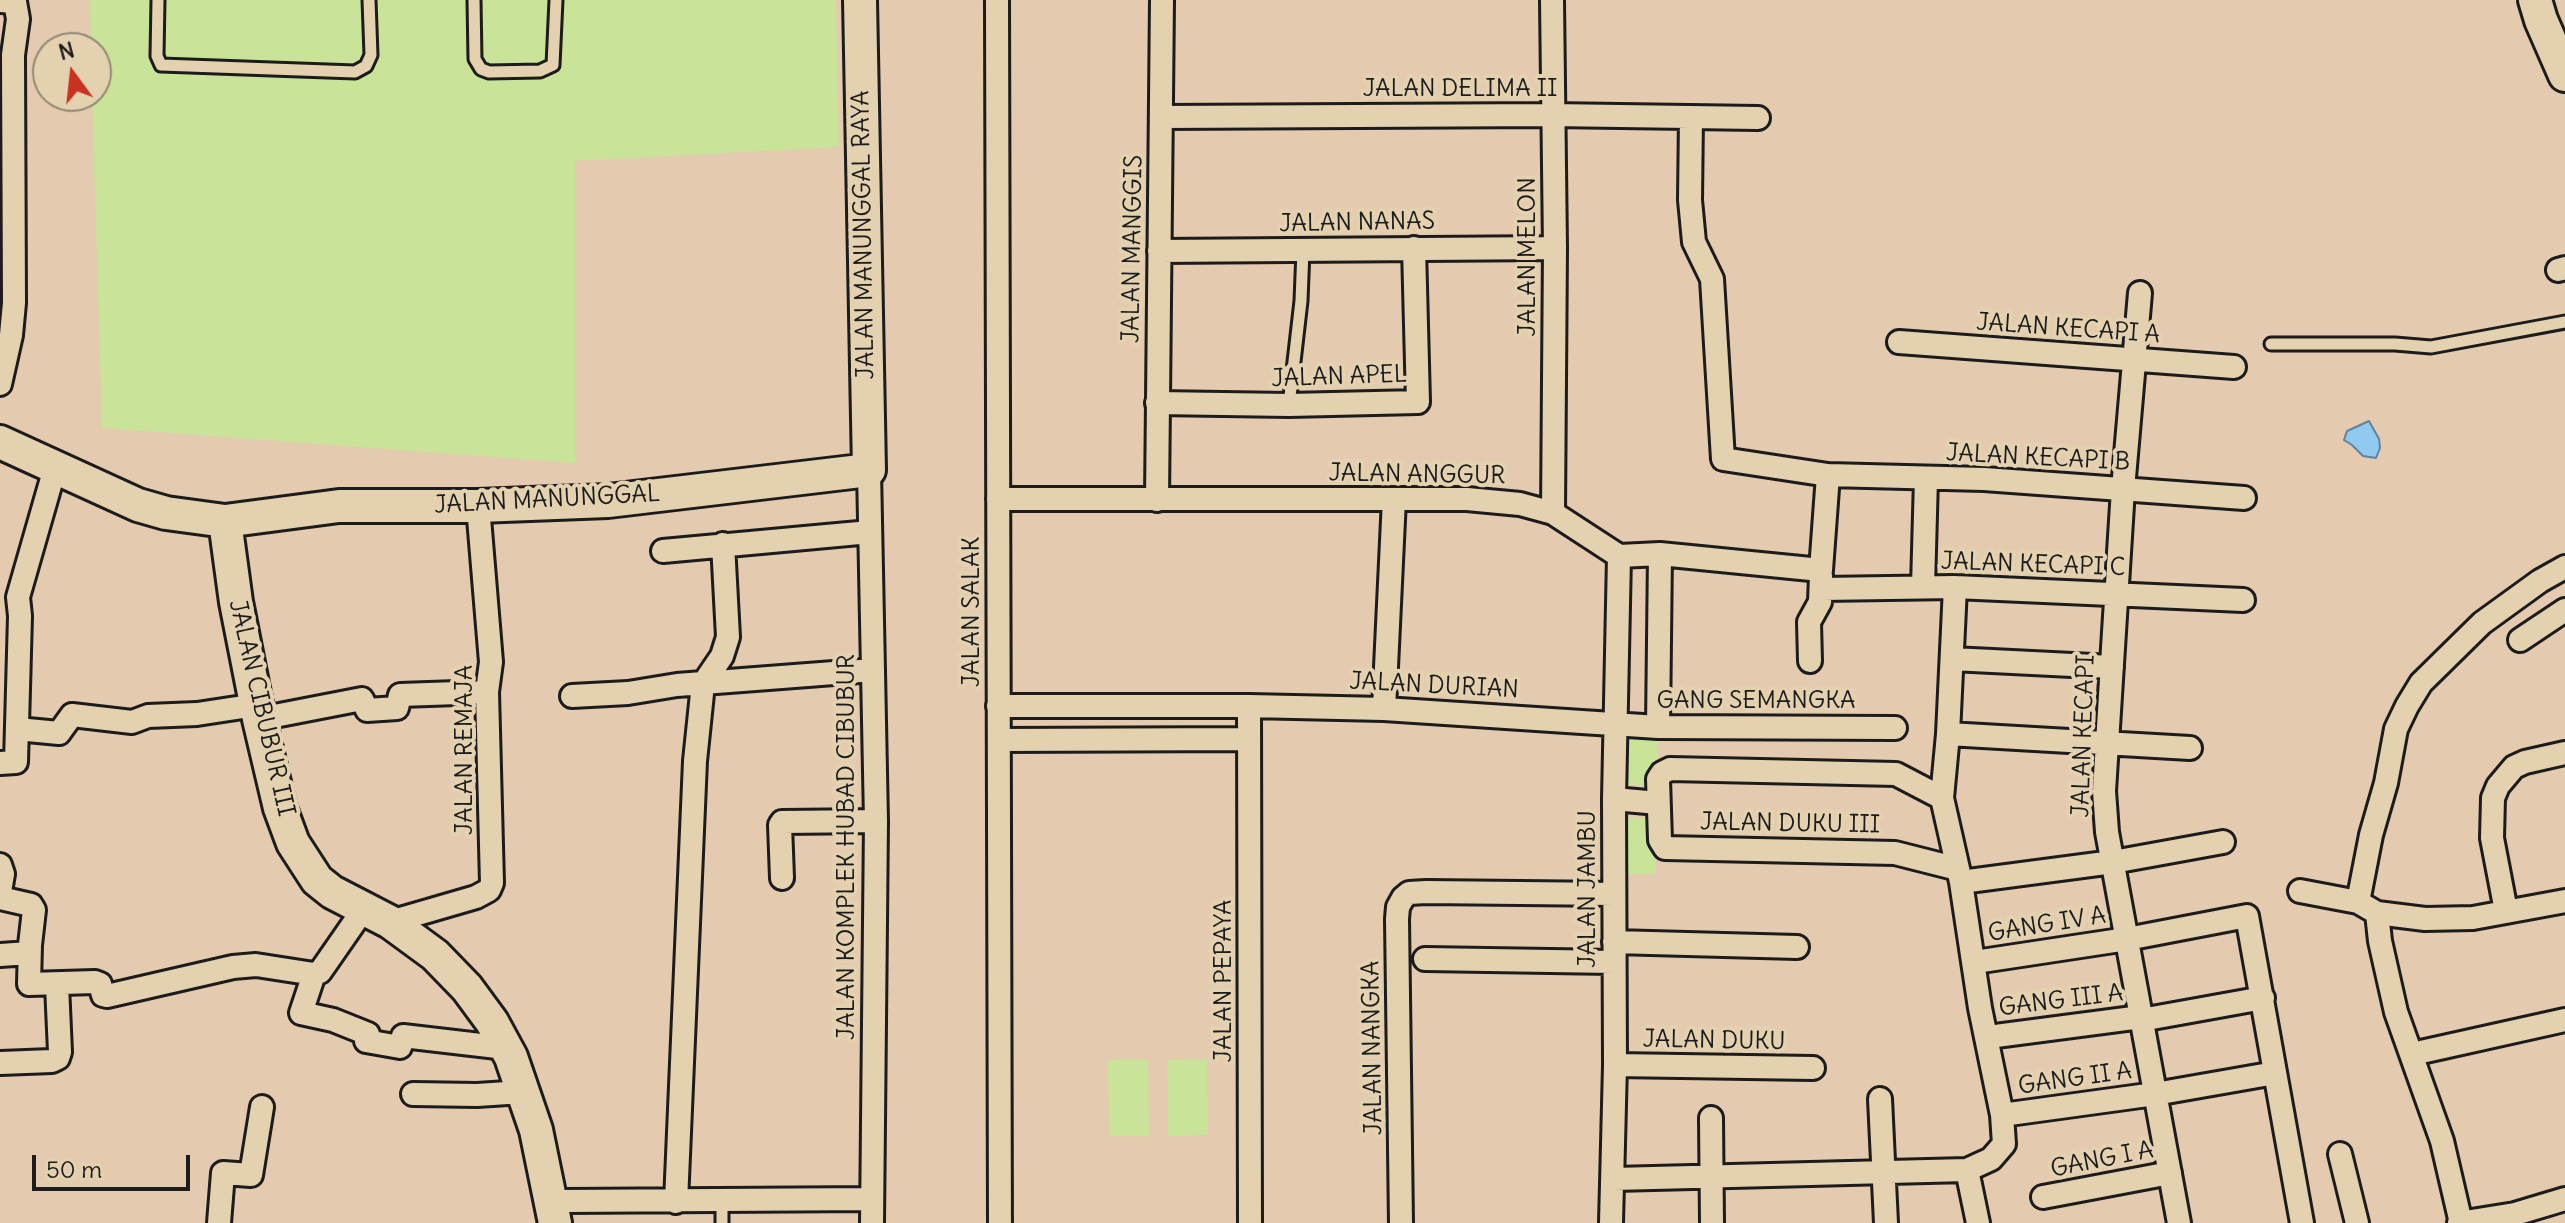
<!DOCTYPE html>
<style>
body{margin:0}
#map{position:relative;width:2565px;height:1223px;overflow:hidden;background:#e4caae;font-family:Delius,sans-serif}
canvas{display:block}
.north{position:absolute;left:32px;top:32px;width:80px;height:80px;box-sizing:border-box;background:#e3d1af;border:2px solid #938974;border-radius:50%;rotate:345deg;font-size:22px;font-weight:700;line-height:32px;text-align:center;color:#1c1c1c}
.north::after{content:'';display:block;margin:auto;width:28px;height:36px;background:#c8321e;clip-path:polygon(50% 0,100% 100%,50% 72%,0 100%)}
.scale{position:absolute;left:32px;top:1155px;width:158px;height:36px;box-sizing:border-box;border:4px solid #1c1c1c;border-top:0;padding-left:10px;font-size:24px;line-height:28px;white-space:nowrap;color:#1c1c1c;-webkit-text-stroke:6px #e3d1af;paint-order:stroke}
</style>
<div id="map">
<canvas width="2565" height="1223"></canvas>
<div class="north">N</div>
<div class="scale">50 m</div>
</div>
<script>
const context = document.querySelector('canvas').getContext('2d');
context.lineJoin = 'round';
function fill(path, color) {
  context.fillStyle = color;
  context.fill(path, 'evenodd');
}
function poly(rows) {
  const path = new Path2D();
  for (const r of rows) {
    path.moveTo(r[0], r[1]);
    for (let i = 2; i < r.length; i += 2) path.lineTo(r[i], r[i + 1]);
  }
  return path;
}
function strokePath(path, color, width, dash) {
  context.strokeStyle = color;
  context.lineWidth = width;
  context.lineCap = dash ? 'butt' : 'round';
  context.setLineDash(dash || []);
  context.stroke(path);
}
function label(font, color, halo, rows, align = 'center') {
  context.font = font + ' Delius,sans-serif';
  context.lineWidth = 8;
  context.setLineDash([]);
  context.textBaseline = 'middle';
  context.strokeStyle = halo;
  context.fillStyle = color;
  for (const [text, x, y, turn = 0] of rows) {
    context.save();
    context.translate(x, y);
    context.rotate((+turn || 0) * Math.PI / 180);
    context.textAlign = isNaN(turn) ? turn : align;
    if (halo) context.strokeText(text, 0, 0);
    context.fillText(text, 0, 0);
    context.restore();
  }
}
fill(poly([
 [90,0,836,0,839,147,575,161,575,463,102,428,92,96,96,96,96,48,91,48],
 [1623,735,1658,735,1658,785,1622,785],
 [1622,818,1656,818,1656,874,1621,874],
 [1148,1059,1149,1136,1109,1136,1108,1060],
 [1207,1059,1208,1135,1168,1136,1167,1060]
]), '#c9e399');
const water = poly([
 [2369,421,2379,439,2380,448,2376,458,2363,456,2352,445,2344,440,2347,431,2369,421]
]);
fill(water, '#90caf0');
strokePath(water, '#62849b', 2);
const lane = poly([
 [158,0,157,56,161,65,355,72,366,66,371,55,369,0],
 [474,0,475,59,481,69,489,72,540,71,553,65,556,0],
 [2271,344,2395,344,2431,347,2565,322],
 [1289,405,1301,301,1303,250],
 [722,1223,722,1202]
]);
const street = poly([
 [997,0,1000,1223],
 [1552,0,1555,248,1553,513],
 [0,1,15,2,18,19,13,55,14,303,11,335,0,384],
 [1162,117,1551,115,1758,118],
 [1691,117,1690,200,1694,242,1712,279,1723,459,1828,475,1984,479,2244,498],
 [1159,251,1555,248],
 [2558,270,2565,268],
 [2140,293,2123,489,2104,791,2107,832,2179,1223],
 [1899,342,2234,367],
 [1157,403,1289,405,1418,402,1414,248],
 [869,470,876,821,872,1223],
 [998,499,1467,499,1520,504,1553,513,1619,556,1660,554,1821,570,1828,475],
 [1157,500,1162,0],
 [663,551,870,532],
 [1923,587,1926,478],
 [1822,589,1955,587,2243,600],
 [2520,640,2565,610],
 [1952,659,2112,667],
 [1810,661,1809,622,1820,602,1821,575],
 [572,696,628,693,677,685,873,670],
 [998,706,1249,706,1384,709,1658,727,1895,728],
 [1249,706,1250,1223],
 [1384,709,1394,499],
 [259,719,362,699,367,710,397,708,400,695,487,692],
 [1658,727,1660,554],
 [17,729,59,733,72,715,132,722,148,716,197,714,256,705],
 [1948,734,1955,587],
 [999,740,1249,739],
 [0,763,16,762,20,616,18,597,55,468],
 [1942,798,1896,774,1670,769,1662,773,1658,779,1660,840,1665,848,1895,853,1958,869],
 [1614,799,1658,803],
 [0,865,3,874,0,892],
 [782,878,780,825,782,822,876,821],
 [1961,882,2113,862,2223,842],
 [2300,891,2358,902,2377,913,2425,919,2473,918,2565,901],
 [0,898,31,905,34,910,30,945,29,984,95,982,100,984,103,995,107,996,233,967,256,965,314,974,320,972,363,910],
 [2358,902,2371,835,2386,783,2396,729,2407,706,2421,683,2482,623,2540,581,2565,567],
 [2506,911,2492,838,2493,798,2498,786,2514,767,2525,762,2565,753],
 [2377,913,2380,941,2396,1012,2442,1141,2461,1223],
 [390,922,476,897,489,890,492,883,487,692,491,662,478,506],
 [1614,942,1797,947],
 [0,955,29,953],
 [1425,959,1613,962],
 [1975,962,2127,939,2247,916,2302,1223],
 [314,974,301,1013,333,1020,368,1034,366,1041,400,1047,403,1036,506,1048],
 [2141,1020,2263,998],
 [1988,1037,2141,1017],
 [2412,1054,2565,1020],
 [0,1063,52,1061,58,1058,60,1052,57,985],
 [1615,1065,1813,1068],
 [413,1094,477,1095,523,1092],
 [1880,1099,1886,1223],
 [2002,1115,2155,1094,2275,1073],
 [1711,1118,1712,1223],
 [2340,1154,2357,1223],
 [1967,1170,1991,1159,2004,1144,2002,1115,1980,1008,1961,882,1942,798,1948,734,2190,748],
 [1614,1179,1967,1170,1978,1223],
 [2043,1197,2170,1173],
 [563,1201,872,1199],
 [676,1202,695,761,703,684,722,656,728,637,723,544],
 [219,1223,223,1173,251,1175,262,1107],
 [1401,1223,1397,919,1398,907,1403,898,1409,893,1426,892,1614,894],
 [1611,1223,1615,1065,1614,799,1619,556],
 [2459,1223,2515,1214,2565,1199]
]);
const secondary = poly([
 [2535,0,2541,20,2565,75],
 [0,442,138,505,166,513,225,521,339,506,478,506,608,501,869,470,860,0],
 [225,521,236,602,259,719,280,808,293,843,317,880,332,892,390,922,435,955,467,988,492,1022,511,1057,536,1130,555,1223]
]);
strokePath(lane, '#1c1c1c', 17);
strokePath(street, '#1c1c1c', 28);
strokePath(secondary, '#1c1c1c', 38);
strokePath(lane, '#e3d1af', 11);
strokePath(street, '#e3d1af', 22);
strokePath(secondary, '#e3d1af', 32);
label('24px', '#1c1c1c', '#e3d1af', [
 ["JALAN DELIMA II",1460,89],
 ["JALAN NANAS",1357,223,-1],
 ["JALAN MANUNGGAL RAYA",864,235,-91],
 ["JALAN MANGGIS",1133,249,-89],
 ["JALAN MELON",1528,257,-90],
 ["JALAN KECAPI A",2068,329,4],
 ["JALAN APEL",1339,377,-2],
 ["JALAN KECAPI B",2038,458,3],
 ["JALAN ANGGUR",1417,475,1],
 ["JALAN MANUNGGAL",547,500,-3],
 ["JALAN KECAPI C",2033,565,2],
 ["JALAN SALAK",972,612,-90],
 ["JALAN DURIAN",1434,686,3],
 ["GANG SEMANGKA",1756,701],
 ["JALAN CIBUBUR III",261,708,77],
 ["JALAN KECAPI",2084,736,-88],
 ["JALAN REMAJA",465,750,-90],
 ["JALAN DUKU III",1790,824,1],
 ["JALAN KOMPLEK HUBAD CIBUBUR",847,847,-90],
 ["JALAN JAMBU",1588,889,-90],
 ["GANG IV A",2047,925,-9],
 ["JALAN PEPAYA",1224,981,-90],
 ["GANG III A",2061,1001,-7],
 ["JALAN DUKU",1714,1041,1],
 ["JALAN NANGKA",1373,1048,-91],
 ["GANG II A",2075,1079,-8],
 ["GANG I A",2102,1160,-11]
]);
</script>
